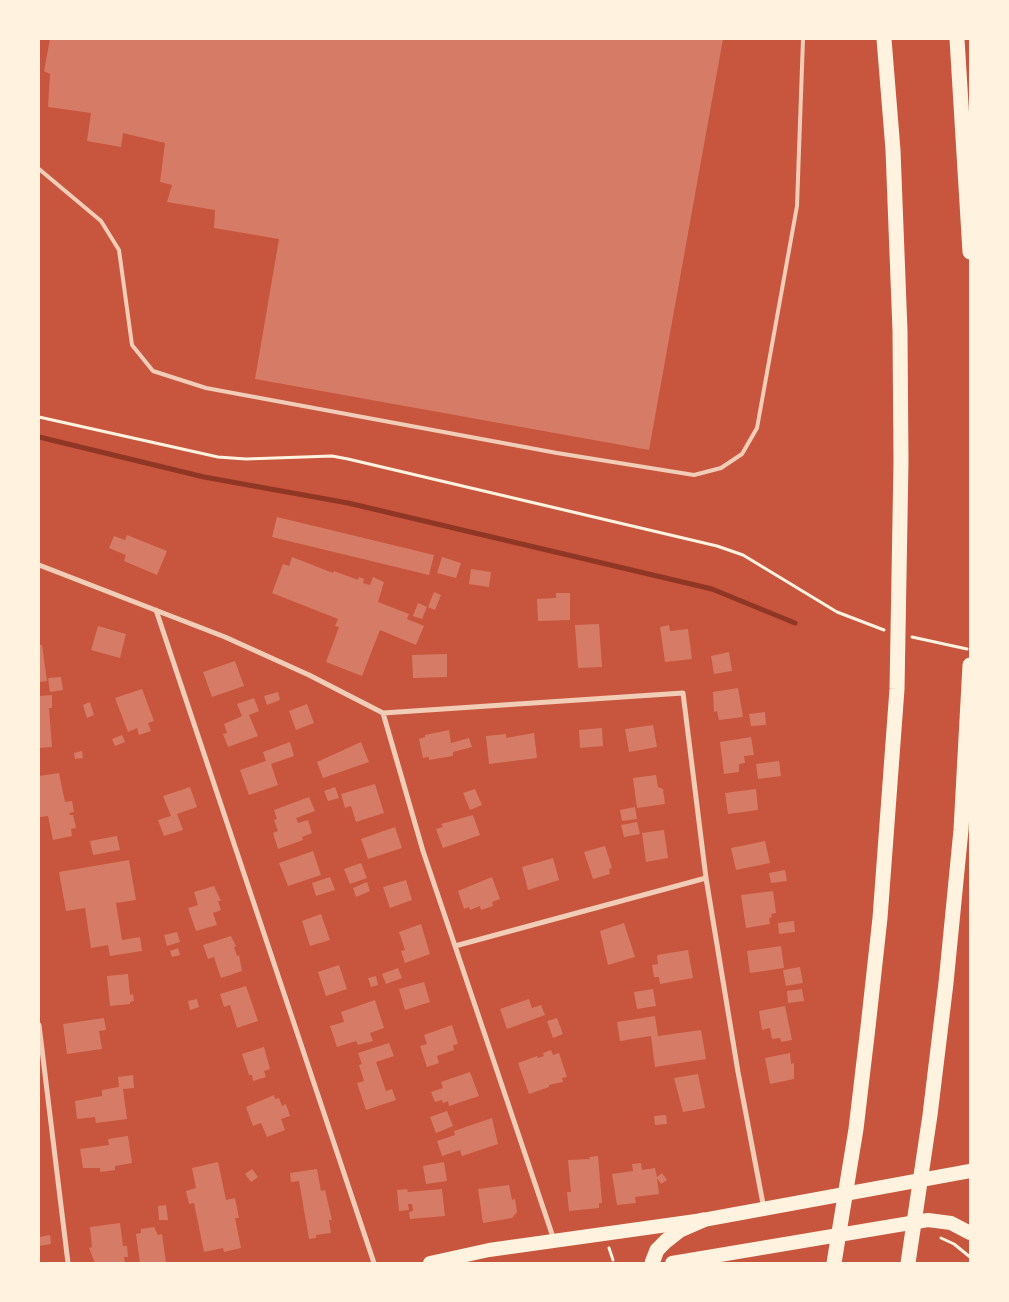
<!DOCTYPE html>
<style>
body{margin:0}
#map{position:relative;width:1009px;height:1302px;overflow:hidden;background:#c8553d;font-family:"Open Sans",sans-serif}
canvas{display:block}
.frame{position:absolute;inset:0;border:40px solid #fff3e0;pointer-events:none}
</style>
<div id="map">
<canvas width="1009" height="1302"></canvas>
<div class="frame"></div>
</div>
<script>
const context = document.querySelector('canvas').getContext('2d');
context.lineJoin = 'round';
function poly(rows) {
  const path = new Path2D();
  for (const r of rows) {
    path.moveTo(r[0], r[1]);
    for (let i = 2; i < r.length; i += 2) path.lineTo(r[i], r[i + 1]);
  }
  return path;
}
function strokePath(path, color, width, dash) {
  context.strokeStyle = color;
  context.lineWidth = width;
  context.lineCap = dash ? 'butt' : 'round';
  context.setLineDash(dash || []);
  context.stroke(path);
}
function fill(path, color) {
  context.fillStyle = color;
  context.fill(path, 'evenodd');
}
strokePath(poly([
 [39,437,204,477,348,503,712,589,795,623]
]), '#8f3625', 5);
fill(poly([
 [50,39,723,39,649,450,255,379,279,239,214,228,215,210,167,202,172,185,160,182,165,143,123,133,121,147,87,141,91,113,48,107,50,74,44,71],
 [277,517,434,555,429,575,272,537],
 [127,535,167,551,157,575,124,561,126,555,109,548,114,536,125,540],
 [292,557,333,573,334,571,358,580,359,577,364,579,363,583,370,585,373,577,384,582,378,602,409,614,407,619,424,626,416,645,380,630,362,676,326,662,339,627,335,626,338,619,272,593,283,564,289,566],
 [442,557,461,563,456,578,437,573],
 [471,569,491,572,489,587,469,584],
 [434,592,441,595,435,610,428,607],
 [556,593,570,593,570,620,538,621,537,599,556,598],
 [418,603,427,607,422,619,413,616],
 [599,624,602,667,578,668,575,625],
 [669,625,670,631,688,629,692,659,665,662,660,627],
 [98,626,126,634,120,658,91,650],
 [39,645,42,645,47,681,39,682],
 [729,652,732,671,714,674,711,656],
 [447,654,447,677,413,678,412,655],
 [235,661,244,686,212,697,203,672],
 [61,677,63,690,50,692,48,678],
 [738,688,743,717,719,720,717,711,714,712,713,692],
 [142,689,154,721,148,723,151,731,139,735,137,728,128,732,115,698],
 [278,692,280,700,267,705,264,696],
 [52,695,52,708,49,708,52,747,39,748,39,696],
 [254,698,259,711,249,715,258,736,228,747,223,734,227,733,224,724,242,716,237,704],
 [90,702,94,715,87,718,83,705],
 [307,704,314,723,296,730,289,711],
 [765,712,766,725,751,726,749,714],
 [653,725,657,747,629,752,625,729],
 [602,728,603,746,580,748,579,730],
 [449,730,451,743,469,738,472,747,453,752,453,756,429,760,429,757,423,758,419,739,425,737,425,735],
 [534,733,537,758,489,764,486,736,506,734,506,738],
 [122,735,125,742,115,746,112,739],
 [751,737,754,755,744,756,745,763,739,764,739,772,724,774,720,742],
 [290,742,294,756,271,764,278,785,249,795,240,770,266,761,263,752],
 [361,742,369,762,323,778,317,762],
 [82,751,83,758,75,759,74,753],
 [779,761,781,776,758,779,756,764],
 [59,773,65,802,72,801,74,812,69,813,70,815,73,815,76,828,71,829,72,836,53,840,48,816,40,817,39,776],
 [656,775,658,787,663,789,665,804,637,808,633,778],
 [375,784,384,813,356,822,351,806,345,808,341,794],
 [190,787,197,807,177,814,183,830,164,836,158,820,171,816,163,796],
 [335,787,339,798,328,801,324,791],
 [475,789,482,805,470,810,463,793],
 [756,789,758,810,728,814,725,793],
 [309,797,315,811,296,818,298,823,308,820,312,833,302,837,303,840,278,849,273,833,278,831,274,820,277,819,274,810],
 [635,807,637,819,622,821,620,810],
 [473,815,480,835,443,848,436,829,443,827,441,824],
 [637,822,640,834,624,837,621,825],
 [395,827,402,848,368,859,361,839],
 [664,830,668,858,646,862,642,833],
 [117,836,120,850,93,855,90,841],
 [765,841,770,863,736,870,731,848],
 [605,846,612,868,609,869,610,874,593,879,584,852],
 [313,851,321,875,288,886,279,863],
 [553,858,559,880,528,890,522,867],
 [129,860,136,900,116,903,122,940,140,937,142,951,110,956,108,945,91,948,85,908,66,911,59,872],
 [361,863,367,878,350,884,344,869],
 [785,870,787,881,771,883,769,873],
 [330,877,335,890,316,896,312,883],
 [492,877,500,899,492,902,493,906,481,910,480,906,470,910,469,907,464,909,458,891],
 [406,880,412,900,390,908,383,887],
 [367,882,370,891,356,897,353,888],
 [214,886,221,901,218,901,221,910,213,913,217,925,196,931,188,908,198,905,194,892],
 [773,891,776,913,771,914,772,917,769,918,770,924,746,928,741,895],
 [321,914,330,940,310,946,302,921],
 [794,921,795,932,779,934,778,923],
 [624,923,635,957,608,965,600,931],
 [421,924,430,954,405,963,401,951,405,950,399,932],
 [177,932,180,942,167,946,164,935],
 [231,936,236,946,234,947,237,956,239,955,242,971,221,978,214,957,208,959,203,945],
 [781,946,784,968,750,973,747,951],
 [178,948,180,955,172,957,170,951],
 [688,950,693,978,660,984,659,977,654,977,652,965,658,964,657,955],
 [339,965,347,989,326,996,318,972],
 [800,967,803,983,786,986,783,970],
 [398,968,402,978,386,984,382,974],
 [128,974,130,995,133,994,134,1001,130,1002,130,1004,110,1006,107,976],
 [376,976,378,985,371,987,368,978],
 [424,982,430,1002,405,1010,399,989],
 [246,986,258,1021,237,1028,230,1005,224,1007,220,994],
 [653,989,656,1006,637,1009,634,992],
 [802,989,804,1001,788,1003,787,991],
 [197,999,199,1007,190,1010,188,1001],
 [529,999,532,1008,541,1005,545,1015,507,1029,500,1009],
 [375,1000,384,1028,370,1033,373,1041,358,1045,356,1041,337,1047,330,1026,344,1022,341,1012],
 [785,1006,792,1040,781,1042,780,1038,772,1039,770,1028,762,1030,759,1011],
 [655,1016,658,1036,701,1030,706,1059,655,1067,651,1036,620,1041,617,1022],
 [104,1018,106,1030,99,1031,102,1049,67,1054,63,1024],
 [557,1018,563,1034,553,1038,547,1021],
 [452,1025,458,1044,453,1045,454,1050,437,1056,439,1063,427,1067,420,1046,427,1044,424,1035],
 [389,1043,394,1056,376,1062,386,1091,392,1089,396,1100,366,1110,357,1083,364,1081,359,1065,362,1064,358,1053],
 [264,1047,270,1069,264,1071,266,1077,253,1081,252,1075,249,1075,242,1054],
 [551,1050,553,1055,559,1053,567,1077,562,1078,563,1082,549,1085,549,1087,529,1094,518,1063,537,1056,538,1058,544,1056,543,1053],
 [790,1053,791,1064,794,1063,794,1079,770,1084,765,1058],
 [470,1072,479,1096,449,1106,448,1101,443,1103,442,1100,435,1102,431,1092,443,1088,441,1082],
 [698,1074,705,1108,683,1112,674,1078],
 [133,1075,134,1088,123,1089,127,1119,96,1123,95,1117,77,1119,75,1101,102,1096,102,1090,119,1087,118,1077],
 [274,1095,275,1099,279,1098,282,1106,286,1104,290,1116,281,1119,285,1130,267,1137,261,1123,253,1126,246,1107],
 [447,1111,453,1126,436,1133,430,1117],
 [666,1115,667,1124,655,1125,654,1116],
 [492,1118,498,1144,462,1156,460,1150,442,1156,437,1141,455,1135,454,1131],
 [128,1136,132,1163,115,1166,115,1170,100,1172,100,1168,83,1168,80,1149,109,1145,108,1139],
 [598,1156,602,1203,599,1203,599,1208,569,1211,567,1192,571,1192,568,1160,590,1159,589,1157],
 [218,1162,226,1200,235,1198,239,1218,235,1218,241,1248,224,1252,223,1248,204,1252,194,1203,189,1204,186,1191,196,1188,192,1168],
 [444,1162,447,1181,426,1184,423,1166],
 [641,1163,642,1170,655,1168,657,1177,662,1173,667,1180,661,1184,657,1178,659,1194,635,1197,636,1203,617,1205,612,1174,633,1171,632,1164],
 [252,1169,258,1177,251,1182,245,1174],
 [317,1169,321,1191,325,1190,332,1220,329,1220,331,1233,316,1235,316,1238,309,1239,299,1181,291,1182,290,1173],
 [509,1185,512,1200,515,1199,517,1212,512,1218,483,1223,478,1189],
 [407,1189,408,1192,442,1189,445,1216,410,1219,409,1212,413,1211,412,1204,408,1204,409,1210,399,1211,397,1190],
 [166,1205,168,1220,159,1220,158,1206],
 [120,1223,123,1246,127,1246,128,1257,124,1257,125,1263,95,1263,89,1248,92,1247,90,1227],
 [154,1227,158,1235,162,1234,166,1263,140,1263,136,1234,141,1233,141,1229],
 [50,1235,51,1244,39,1246,39,1237]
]), '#d67c66');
strokePath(poly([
 [39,417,218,457,246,459,332,456,348,459,717,546,743,555,837,612,884,630],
 [912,637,967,649],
 [941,1238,954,1244,970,1257],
 [609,1248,613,1260]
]), '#fff3e0', 3);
strokePath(poly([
 [39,169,101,221,119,250,132,345,153,371,206,388,557,453,694,475,721,468,742,454,757,428,797,206,803,39]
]), '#f1ccb7', 4);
strokePath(poly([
 [39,565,225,637,309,675,383,713,683,693,706,878,738,1072,764,1209],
 [156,610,374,1263],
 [383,713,423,851,554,1240],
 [455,946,706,878],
 [39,1025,68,1263]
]), '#f1ccb7', 5);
strokePath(poly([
 [430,1263,489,1250,703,1220,970,1171],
 [672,1263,928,1220,951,1223,970,1233]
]), '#fff3e0', 14);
strokePath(poly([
 [957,39,970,252],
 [652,1263,657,1250,666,1241,680,1230,703,1220],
 [834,1263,856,1129,868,1027,880,918,897,689,901,462,900,331,893,150,884,39],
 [908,1263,930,1115,946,983,961,830,970,665]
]), '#fff3e0', 15);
</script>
